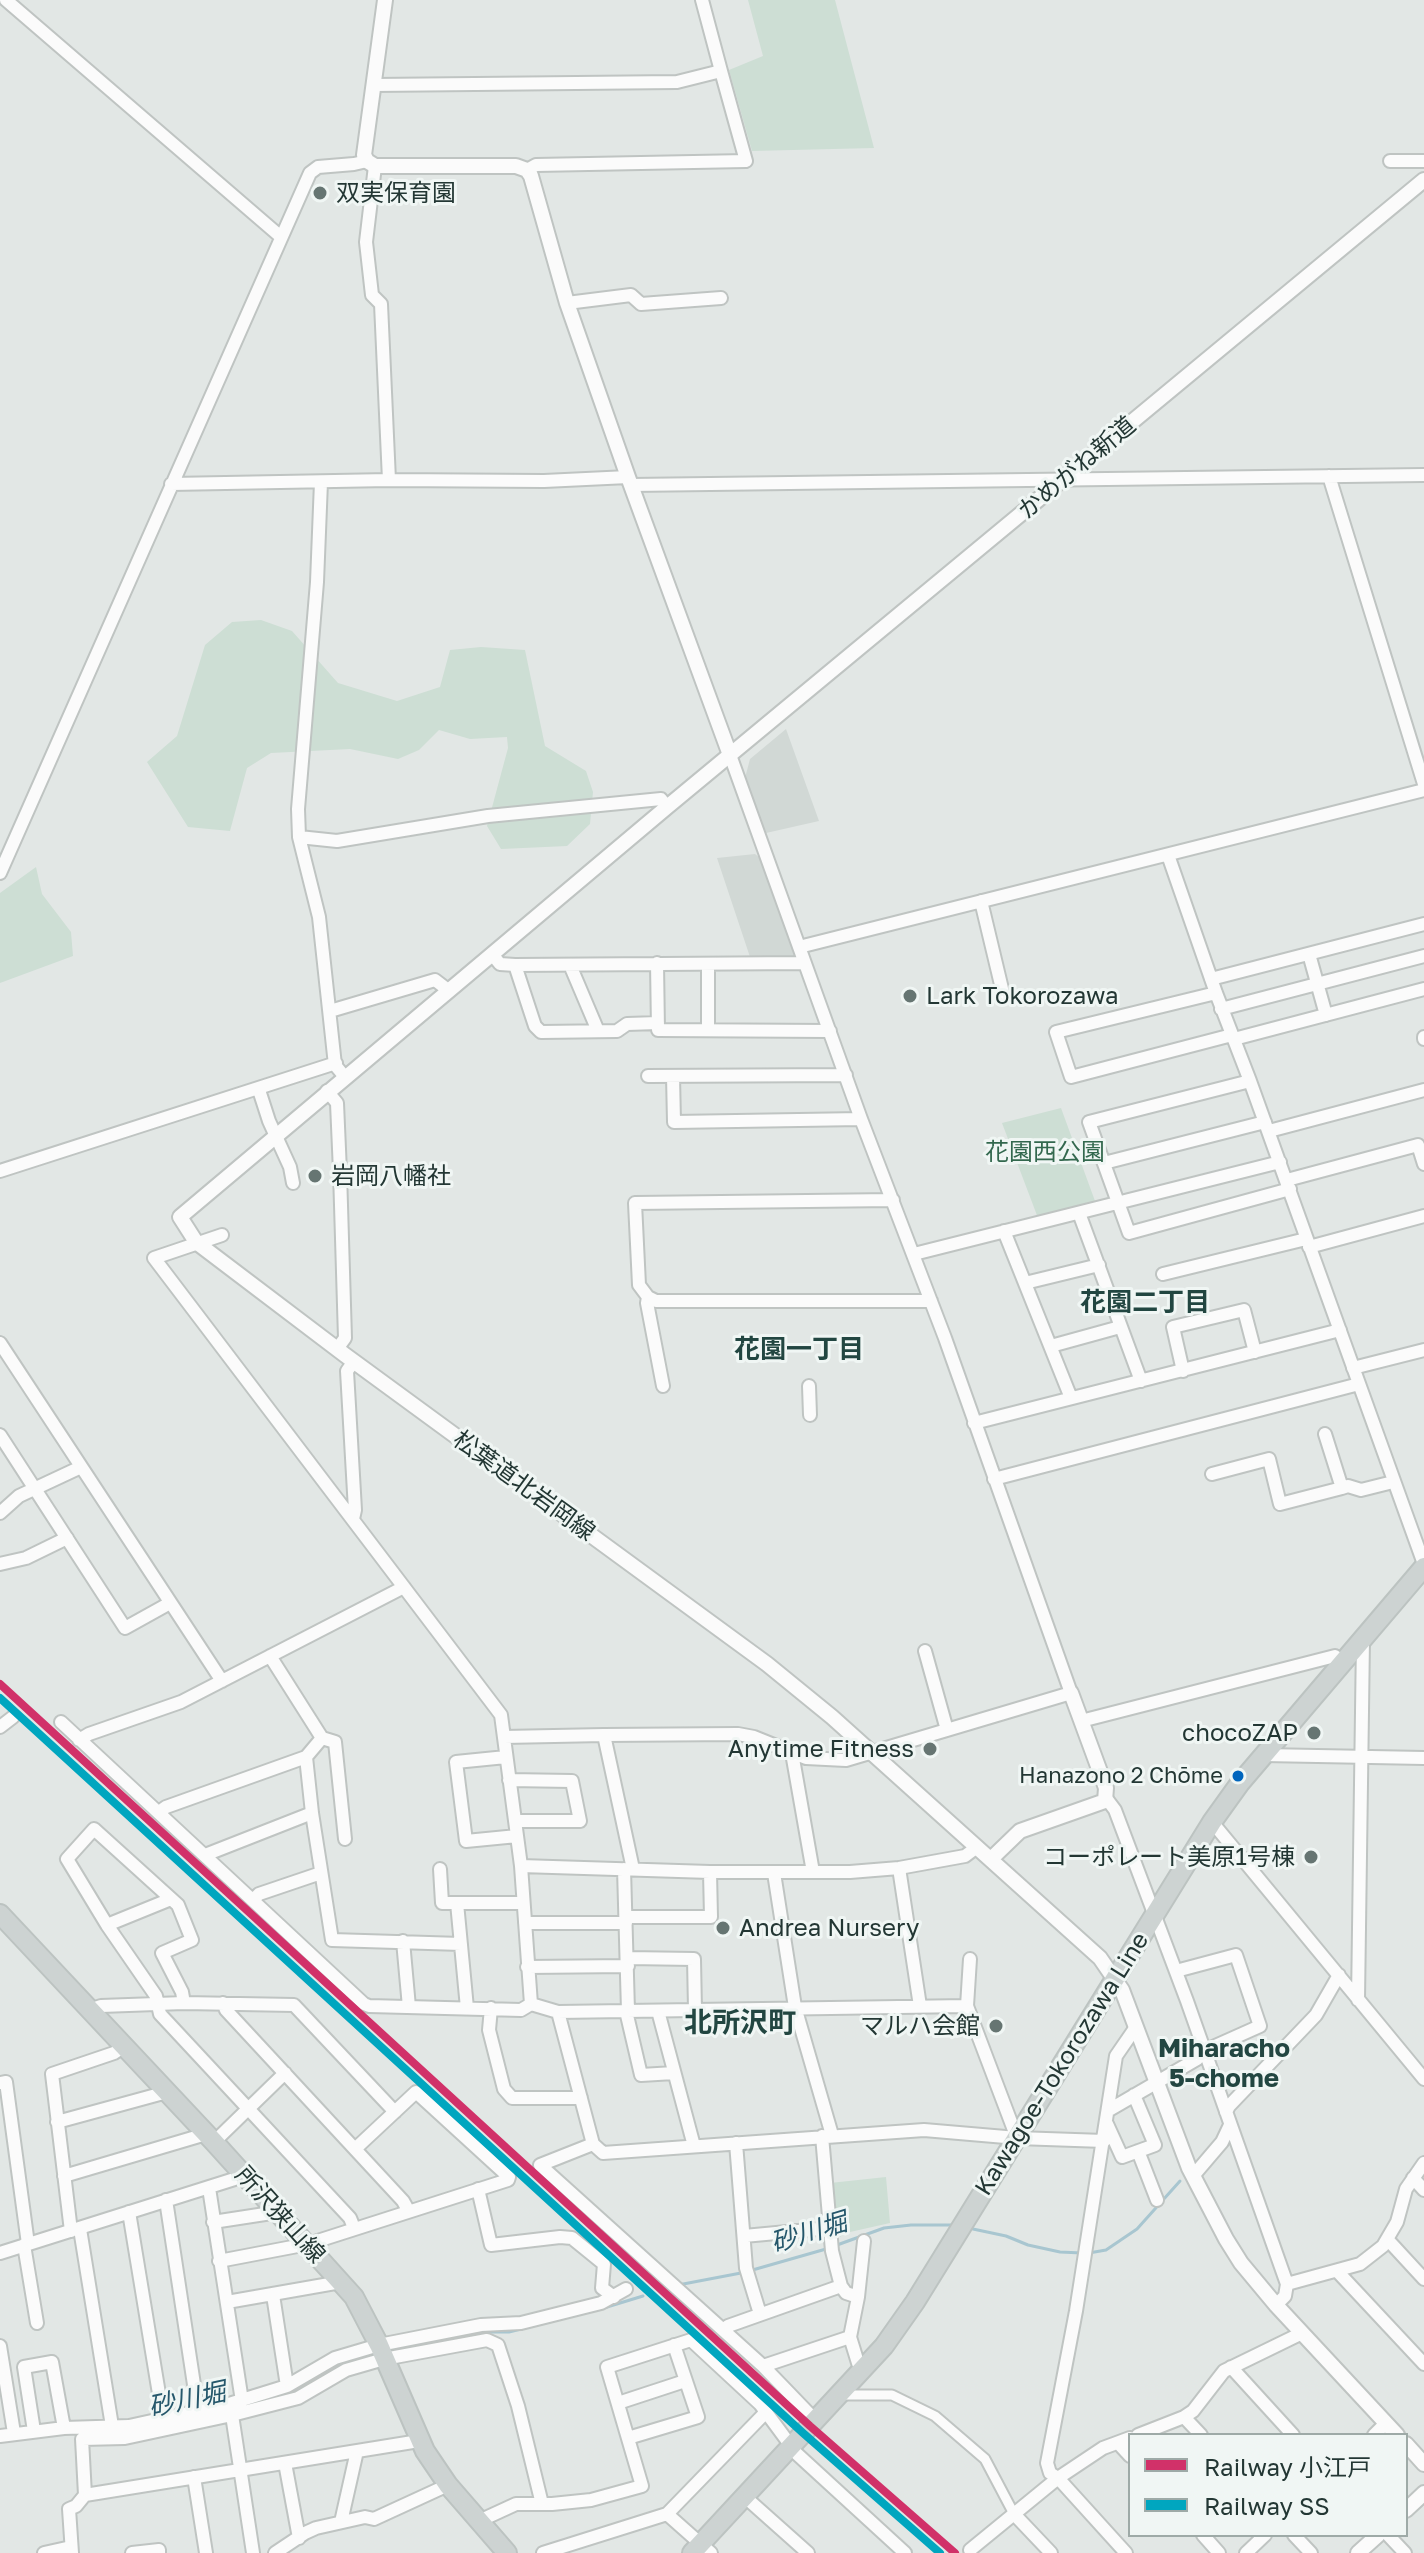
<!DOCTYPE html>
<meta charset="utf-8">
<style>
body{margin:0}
#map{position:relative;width:1424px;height:2553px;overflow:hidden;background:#e2e7e5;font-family:"Golos Text","Noto Sans JP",sans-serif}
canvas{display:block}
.legend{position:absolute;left:1128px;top:2433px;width:280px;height:104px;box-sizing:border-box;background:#f0f6f4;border:2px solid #9eaaa7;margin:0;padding:10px 14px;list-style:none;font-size:24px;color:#233734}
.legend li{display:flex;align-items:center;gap:16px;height:40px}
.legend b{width:40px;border:2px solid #9eaaa7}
</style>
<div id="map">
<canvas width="1424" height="2553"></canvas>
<ul class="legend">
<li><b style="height:10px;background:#d13169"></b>Railway 小江戸</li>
<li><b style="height:10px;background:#00a6bf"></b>Railway SS</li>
</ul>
</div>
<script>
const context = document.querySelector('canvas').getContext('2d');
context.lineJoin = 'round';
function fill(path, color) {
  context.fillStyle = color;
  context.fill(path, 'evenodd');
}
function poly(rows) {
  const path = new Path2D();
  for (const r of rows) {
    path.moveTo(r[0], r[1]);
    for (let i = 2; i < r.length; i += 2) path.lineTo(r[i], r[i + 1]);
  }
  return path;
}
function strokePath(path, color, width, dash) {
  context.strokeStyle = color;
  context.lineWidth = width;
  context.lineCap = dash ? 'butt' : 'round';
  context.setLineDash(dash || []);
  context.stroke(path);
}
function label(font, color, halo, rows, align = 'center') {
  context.font = font + ' "Golos Text","Noto Sans JP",sans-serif';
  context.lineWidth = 6;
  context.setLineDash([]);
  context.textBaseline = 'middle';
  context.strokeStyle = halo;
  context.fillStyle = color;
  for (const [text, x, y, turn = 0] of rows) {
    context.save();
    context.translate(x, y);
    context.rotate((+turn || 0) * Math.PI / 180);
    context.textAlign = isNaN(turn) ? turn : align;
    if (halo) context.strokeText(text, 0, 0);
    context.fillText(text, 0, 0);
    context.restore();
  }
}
fill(poly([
 [786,729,819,821,766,833,745,778,750,759],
 [755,854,760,858,796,957,793,960,751,960,717,858]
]), '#d1d8d5');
fill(poly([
 [748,0,835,0,874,148,752,151,729,70,763,56],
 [261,620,292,631,338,683,397,701,440,687,450,650,481,647,525,650,545,746,586,771,593,792,590,824,567,846,501,849,487,826,508,748,507,737,470,739,439,730,419,750,398,759,350,749,271,753,247,768,230,831,188,827,147,762,177,736,205,645,232,622],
 [36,867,42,894,71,932,73,956,0,983,0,893],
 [1061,1108,1095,1201,1038,1218,1002,1123],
 [886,2177,890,2223,850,2232,835,2239,830,2183]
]), '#cdded4');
strokePath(poly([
 [1262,2080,1307,2033],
 [973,2229,1006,2236,1028,2245,1060,2252,1082,2253],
 [837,2245,884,2228,911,2225,952,2225],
 [1089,2253,1106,2250,1137,2229,1180,2181],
 [749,2271,826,2249],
 [678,2285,741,2273],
 [607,2307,643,2296],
 [396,2349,479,2332,509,2332,565,2318],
 [279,2395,290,2392,339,2364,370,2354],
 [252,2404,271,2397]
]), '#a8c6d0', 3);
const pedestrian = poly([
 [840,2395,892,2395,935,2416,985,2459,1014,2514]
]);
const minor = poly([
 [6,0,281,237],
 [702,0,721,71],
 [374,85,677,82,721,71,746,161,536,165,527,170],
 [1390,161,1424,161],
 [375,166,366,242,372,295,381,304,389,480],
 [567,303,631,295,641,304,721,298],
 [1329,476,1424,784],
 [321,482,317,582,298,809,299,837,319,917,335,1065,345,1077],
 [171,484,389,480,544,481,628,477],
 [631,485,1424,475],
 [299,837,337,841,488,816,661,799,667,807],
 [1168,855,1216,993,1250,1081,1424,1564],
 [0,873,310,173,318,167,354,164,367,161],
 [981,901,1003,993],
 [799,947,1424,790],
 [492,954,500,964,515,965,804,963],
 [1309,954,1326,1015],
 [657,963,658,1030,830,1031],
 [708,964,708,1029],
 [515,965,535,1026,541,1032,617,1031,627,1024,658,1023],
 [570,965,598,1031],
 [1211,979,1424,924],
 [1216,993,1056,1032,1071,1077,1232,1035],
 [1221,1009,1424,956],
 [330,1011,435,980,448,990],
 [1424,1037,1424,1039],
 [1234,1039,1424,989],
 [648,1076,846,1075],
 [673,1076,674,1122,861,1119],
 [1250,1081,1089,1122,1129,1233,1290,1189],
 [259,1090,269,1121,290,1167,293,1183],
 [327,1091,337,1103,340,1172,345,1338,337,1349],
 [1269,1131,1424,1090],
 [1104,1163,1265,1122],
 [0,1171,336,1063],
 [1287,1180,1418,1145,1424,1164],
 [1079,1213,1141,1381],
 [1004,1231,1071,1398],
 [222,1235,154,1258,501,1715,521,1866,531,2004,558,2012,967,2006,1017,2138],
 [1309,1247,1424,1216],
 [914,1254,1280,1162],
 [1163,1274,1306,1239],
 [1025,1283,1099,1265],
 [648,1297,656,1301,931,1301],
 [0,1343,222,1681],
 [1051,1346,1120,1327],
 [1353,1368,1424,1350],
 [1183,1371,1173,1327,1244,1310,1255,1352],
 [663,1386,647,1303,648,1297,639,1285,635,1203,893,1200],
 [809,1386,810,1415],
 [974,1423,1340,1330],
 [0,1435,125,1628,170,1603],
 [1212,1474,1269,1459,1280,1504,1342,1488,1325,1434],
 [994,1479,1359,1384],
 [1342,1488,1348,1486,1361,1490,1393,1482],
 [0,1513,19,1496,81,1467],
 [353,1519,355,1510,347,1371,354,1361],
 [0,1564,26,1558,67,1538],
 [925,1651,947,1730],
 [270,1656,322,1738,306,1757,312,1813,332,1940,461,1944],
 [1081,1721,1335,1656,1343,1663],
 [61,1722,364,2004,369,2006,521,2010,531,2004],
 [0,1727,13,1717],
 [604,1735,738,1734,754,1737,806,1758,846,1760,1071,1693,945,1338,861,1119,730,755],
 [504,1737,604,1735,633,1869],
 [322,1738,335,1742,345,1839],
 [79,1740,89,1734,181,1702,404,1587],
 [792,1753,813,1872],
 [1264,1755,1424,1758],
 [506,1757,456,1762,466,1841,517,1836],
 [509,1780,572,1781,580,1821,515,1821],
 [1106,1798,1115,1810,1187,2001,1287,2284,1285,2296,1276,2305],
 [159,1812,166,1807,306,1757],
 [1212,1822,1424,2079],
 [205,1855,312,1813],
 [521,1866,710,1872,850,1872,899,1868,965,1856,977,1847],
 [899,1868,920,2006],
 [440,1869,442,1903,523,1903],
 [624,1869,628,2011],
 [774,1873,795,2007,832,2135],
 [253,1900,259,1894,321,1873],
 [457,1903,467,2008],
 [626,1917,711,1917,710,1872],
 [525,1923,626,1923],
 [107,1925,171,1899],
 [403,1941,409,2007],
 [628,1958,694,1959,695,2010],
 [527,1967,628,1966],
 [1358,2000,1363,1639],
 [184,2003,182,1992,162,1953,192,1940,178,1905,94,1829,67,1859,107,1925,156,1996,160,2014,350,2218,354,2228],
 [223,2003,226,2010,403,2201,408,2210],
 [967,2006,970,1959],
 [491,2008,489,2030,504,2089,512,2098,581,2098],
 [89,2010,101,2006,184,2003,294,2005,395,2112],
 [626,2011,641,2075,674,2073],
 [658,2011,694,2146],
 [558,2012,593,2144,540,2165,763,2366,816,2421],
 [0,2083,6,2082,28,2244],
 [1109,2110,1197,2059,1204,2051,1260,2026,1236,1955,1176,1971],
 [1226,2112,1229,2106,1316,2015,1339,1975],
 [57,2122,167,2092],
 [1107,2124,1122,2157,1155,2145,1134,2095],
 [822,2136,832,2251,841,2286,846,2293,858,2297],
 [214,2142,285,2073],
 [736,2143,746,2268,760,2314],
 [593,2144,603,2153,924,2130,1017,2138,1104,2141],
 [1138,2151,1157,2200],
 [64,2176,206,2134],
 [1193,2176,1222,2142,1230,2125],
 [1413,2178,1424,2190],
 [209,2188,242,2401],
 [478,2189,491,2245,560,2237,572,2238,604,2264,602,2288,614,2297],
 [166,2200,198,2411],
 [129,2212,163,2418],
 [213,2222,278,2212],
 [80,2229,112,2426],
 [71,2231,52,2074,114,2053,123,2047],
 [744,2236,830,2228],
 [1388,2240,1424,2279],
 [24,2245,37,2323],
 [0,2253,244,2176],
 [219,2261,308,2244,508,2180,509,2177,416,2092,355,2149],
 [1337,2271,1424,2364],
 [1287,2284,1360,2264,1383,2246,1397,2222,1406,2189,1424,2163],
 [273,2295,287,2386],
 [227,2302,341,2282],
 [723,2330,728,2326,841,2286],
 [850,2337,858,2363,863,2370],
 [0,2346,14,2433],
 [763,2366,850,2337,858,2297,864,2241],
 [1231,2367,1293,2435],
 [618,2403,685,2381],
 [232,2415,253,2553],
 [1184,2417,1201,2435],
 [34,2431,24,2367,52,2362,64,2428],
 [1138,2435,1184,2417,1193,2411,1224,2371,1302,2333],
 [1374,2435,1386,2423],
 [0,2436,64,2428,129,2426,229,2404,287,2386,335,2358,379,2345,481,2325,521,2323,601,2303,626,2289],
 [628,2438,698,2417,674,2345],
 [1118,2443,1130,2456],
 [285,2463,299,2538],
 [194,2477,206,2553],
 [85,2495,82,2439,125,2438,232,2415,298,2398,346,2370,384,2359,487,2340,498,2345,518,2406,542,2504],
 [744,2496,808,2553],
 [667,2514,711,2553],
 [1014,2514,1051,2553],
 [479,2521,516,2504,552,2504,591,2500,642,2486,607,2367,691,2340,760,2404,797,2454,905,2553],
 [341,2522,357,2451],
 [1203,2535,1219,2553],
 [1294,2535,1311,2553],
 [1388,2535,1405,2553],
 [970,2550,1058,2478,1103,2448,1130,2438],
 [44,2553,71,2547],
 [72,2553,69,2509,76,2506,85,2495,419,2441],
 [132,2553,159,2550,159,2553],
 [275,2553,305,2533,316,2528,365,2517,374,2519,448,2485],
 [543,2553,667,2514,766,2412],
 [1126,2553,1058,2478,1050,2473,1047,2463,1076,2311,1116,2056,1136,2027],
 [1246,2553,1265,2535]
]);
const tertiary = poly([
 [385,0,364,155,367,161,375,166,516,166,527,170,531,176,567,303,628,477,730,755],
 [991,1859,1020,1831,1105,1801,1106,1788,1071,1693],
 [1397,2435,1276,2305,1241,2263,1226,2239,1189,2168,1122,1990,1100,1958,832,1717,767,1664,345,1355,196,1242,180,1217,667,807,1424,180],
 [1406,2444,1424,2464],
 [1406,2510,1424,2493],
 [1358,2553,1378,2535]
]);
const primary = poly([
 [0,1914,214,2142,354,2297,379,2345,425,2451,448,2485,507,2553],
 [692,2553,884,2346,915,2302,1212,1822,1240,1783,1424,1567]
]);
strokePath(pedestrian, '#bfc4c2', 13);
strokePath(minor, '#bfc4c2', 16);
strokePath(tertiary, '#bfc4c2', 18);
strokePath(primary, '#bcc3c1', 22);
strokePath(pedestrian, '#fbfbfb', 9);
strokePath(minor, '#fbfbfb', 12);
strokePath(tertiary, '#fbfbfb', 14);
strokePath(primary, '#cdd3d2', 18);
strokePath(poly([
 [0,1684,810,2426,955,2553]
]), '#d13169', 8);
strokePath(poly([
 [0,1698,803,2433,940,2553]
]), '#00a6bf', 8);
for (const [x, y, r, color] of [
 [320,193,8,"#667572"],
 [910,996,8,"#667572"],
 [315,1176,8,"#667572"],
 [1314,1733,8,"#667572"],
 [930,1749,8,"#667572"],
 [1238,1776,7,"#0065bd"],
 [1311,1857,8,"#667572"],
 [723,1928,8,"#667572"],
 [996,2026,8,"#667572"]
]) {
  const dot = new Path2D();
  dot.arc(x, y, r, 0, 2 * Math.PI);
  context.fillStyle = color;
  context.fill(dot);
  strokePath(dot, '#f0f6f4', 3);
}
label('22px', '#233734', '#f0f6f4', [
 ["Hanazono 2 Chōme",1223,1776]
], 'right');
label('24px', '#233734', '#f0f6f4', [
 ["双実保育園",336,193],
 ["Lark Tokorozawa",926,996],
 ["岩岡八幡社",331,1176],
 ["chocoZAP",1298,1733,"right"],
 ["Anytime Fitness",914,1749,"right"],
 ["コーポレート美原1号棟",1295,1857,"right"],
 ["Andrea Nursery",739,1928],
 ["マルハ会館",980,2026,"right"]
], 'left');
label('24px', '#233734', '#f0f6f4', [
 ["かめがね新道",1077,468,-40],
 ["松葉道北岩岡線",524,1486,36],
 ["Kawagoe-Tokorozawa Line",1062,2064,-58],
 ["所沢狭山線",280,2215,48]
]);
label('24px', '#33684e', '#f0f6f4', [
 ["花園西公園",1045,1152]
]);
label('bold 26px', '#224641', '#f0f6f4', [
 ["花園二丁目",1145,1303],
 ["花園一丁目",799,1350],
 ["Miharacho",1224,2049],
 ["5-chome",1224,2079]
]);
label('italic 26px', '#25576b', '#f0f6f4', [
 ["砂川堀",809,2233,-17],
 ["砂川堀",187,2400,-12]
]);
label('bold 28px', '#224641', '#f0f6f4', [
 ["北所沢町",740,2023]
]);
</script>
